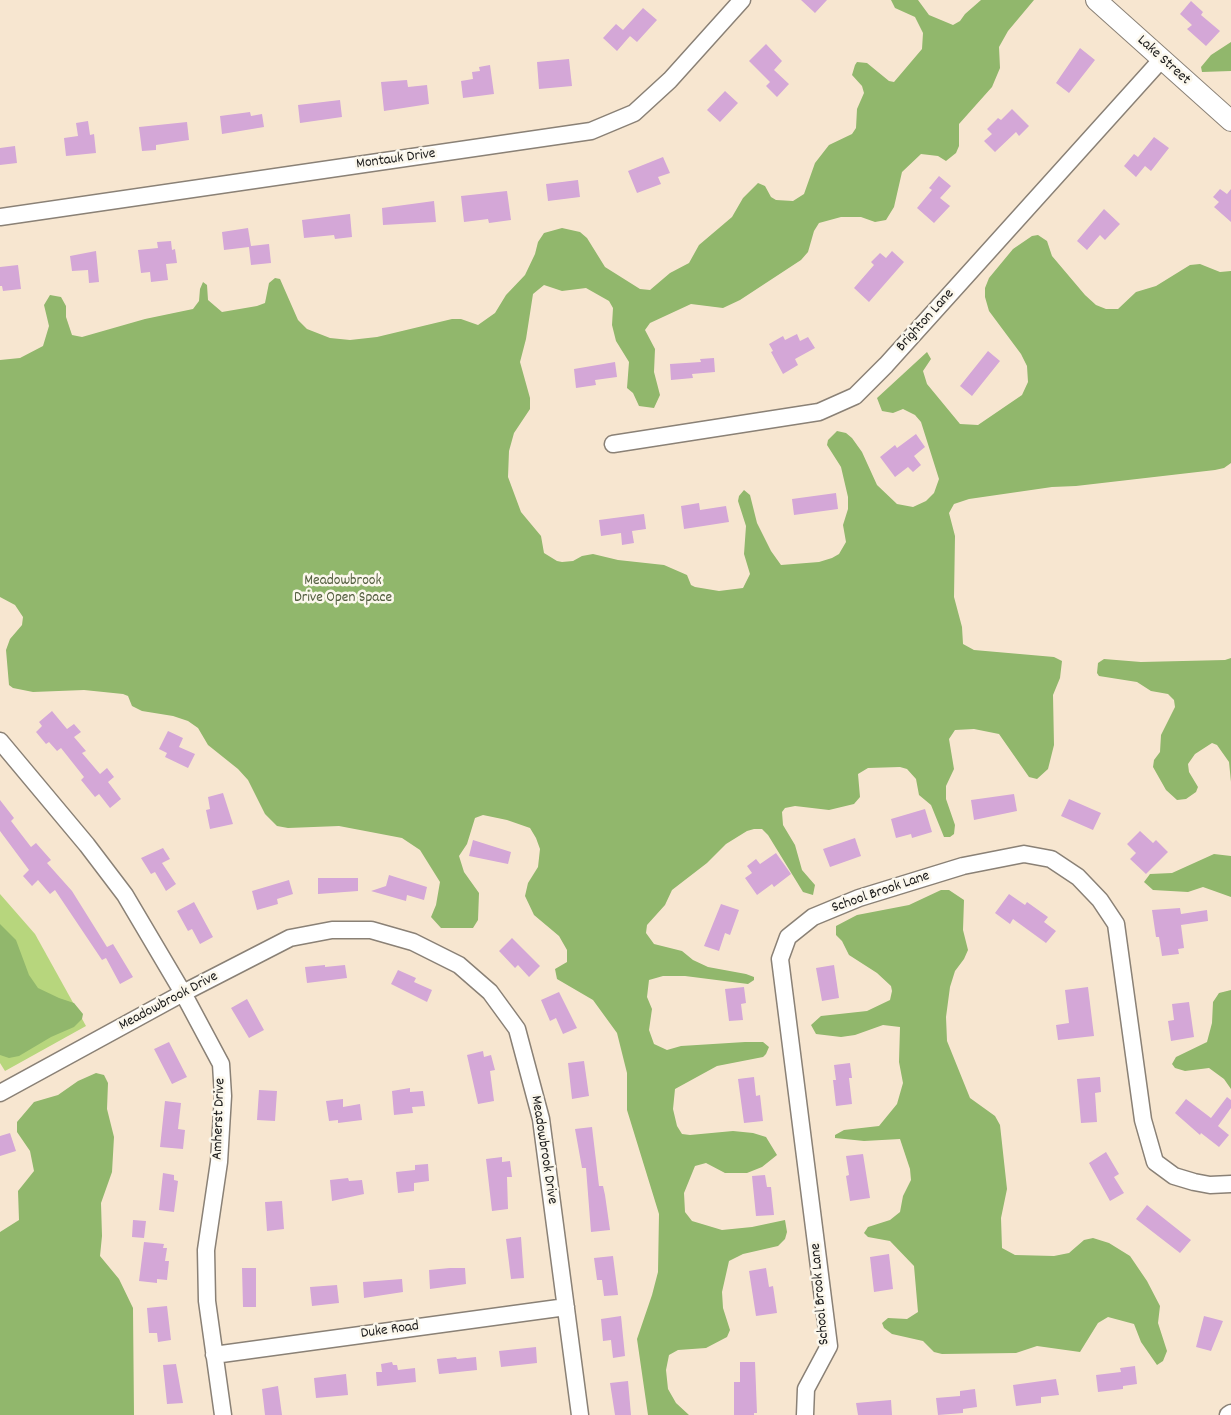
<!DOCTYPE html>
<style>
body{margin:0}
canvas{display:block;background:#f7e6d0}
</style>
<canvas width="1231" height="1415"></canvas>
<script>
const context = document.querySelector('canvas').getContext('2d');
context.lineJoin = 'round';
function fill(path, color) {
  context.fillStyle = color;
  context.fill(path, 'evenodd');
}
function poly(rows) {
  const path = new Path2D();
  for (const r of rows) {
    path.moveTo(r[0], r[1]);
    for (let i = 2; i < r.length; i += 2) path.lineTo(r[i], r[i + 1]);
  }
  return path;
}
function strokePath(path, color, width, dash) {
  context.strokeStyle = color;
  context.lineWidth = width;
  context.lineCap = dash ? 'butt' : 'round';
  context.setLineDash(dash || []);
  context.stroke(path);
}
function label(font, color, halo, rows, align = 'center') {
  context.font = font + ' Dekko,sans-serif';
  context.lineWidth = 5;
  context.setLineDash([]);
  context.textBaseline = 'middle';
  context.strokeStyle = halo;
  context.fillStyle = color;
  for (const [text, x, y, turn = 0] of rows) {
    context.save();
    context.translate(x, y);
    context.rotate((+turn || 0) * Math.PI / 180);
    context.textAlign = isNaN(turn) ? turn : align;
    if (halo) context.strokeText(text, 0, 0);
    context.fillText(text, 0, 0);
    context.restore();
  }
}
fill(poly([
 [0,894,35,934,86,1026,5,1071,0,1063]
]), '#b7d67d');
fill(poly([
 [891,0,918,0,929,15,953,25,960,21,965,14,981,0,1034,0,1008,31,999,47,1000,68,992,87,959,124,959,146,956,153,946,161,938,156,921,154,902,172,894,207,886,220,875,222,861,217,841,217,819,223,814,231,808,252,801,260,740,300,723,308,691,304,650,323,645,330,655,349,654,372,660,395,654,408,639,406,633,393,627,388,629,362,616,341,612,325,613,308,609,301,586,288,562,291,544,285,533,294,526,339,520,362,530,398,530,409,514,433,509,451,508,477,521,512,541,536,544,553,557,561,562,562,573,561,582,556,593,554,618,560,664,565,687,575,691,585,695,587,719,591,743,588,750,574,744,554,746,526,738,501,739,496,744,490,750,495,757,523,771,551,781,565,819,562,832,558,839,554,846,542,843,525,848,509,848,497,841,467,827,445,828,440,837,431,846,433,852,438,862,452,877,485,897,504,913,507,926,501,934,493,939,479,921,422,915,415,903,409,893,413,882,411,877,398,927,352,931,359,923,371,927,384,960,424,978,425,1022,395,1028,382,1027,366,1021,354,989,311,985,297,985,288,989,278,1013,249,1032,236,1038,235,1047,241,1052,256,1085,295,1096,305,1106,309,1118,309,1136,292,1156,286,1190,265,1200,264,1220,272,1231,271,1231,463,1224,468,1215,470,1076,486,1052,487,969,499,954,504,949,513,955,536,954,597,962,627,963,644,974,650,1054,657,1062,661,1060,678,1053,695,1054,745,1048,769,1037,779,1029,777,999,734,974,729,955,730,949,739,954,769,946,786,946,799,955,825,954,834,950,837,944,837,931,805,919,795,916,779,907,769,900,767,868,768,858,774,860,797,854,804,829,810,795,806,785,808,782,812,783,825,795,845,802,870,815,885,813,895,803,892,768,835,762,829,754,829,747,831,726,844,707,863,672,890,665,905,647,925,646,933,654,944,682,951,693,960,708,967,746,974,754,977,754,980,748,984,685,976,663,976,649,980,647,997,652,1009,649,1030,654,1044,667,1050,681,1046,745,1042,763,1042,769,1047,766,1054,763,1057,717,1066,675,1089,673,1109,677,1126,682,1134,690,1135,733,1131,753,1133,766,1137,777,1155,762,1167,747,1173,725,1173,706,1163,695,1166,684,1193,685,1212,692,1221,722,1230,752,1227,785,1220,787,1232,785,1239,778,1246,743,1254,729,1261,722,1292,723,1308,730,1330,727,1337,706,1348,678,1350,669,1355,666,1370,668,1389,676,1403,689,1415,648,1415,637,1339,652,1295,658,1272,659,1214,627,1110,627,1073,617,1033,593,1000,557,979,555,969,567,962,567,950,559,936,534,915,525,896,528,883,538,867,540,849,536,838,530,828,507,820,483,815,475,818,467,844,459,856,464,872,479,893,478,920,473,928,441,928,431,917,436,905,440,882,420,850,402,838,339,826,288,828,277,826,265,814,248,780,238,769,208,745,198,728,188,721,173,716,142,711,132,706,128,696,123,694,84,690,33,692,13,688,9,685,6,650,10,639,22,625,23,617,15,605,0,597,0,360,20,358,43,346,49,326,44,305,50,295,61,297,66,306,66,317,72,335,82,337,145,319,193,309,199,301,200,289,203,282,207,285,208,300,222,312,257,306,265,303,269,283,275,278,280,279,298,320,307,329,330,338,350,340,377,337,452,319,461,319,478,325,495,313,506,295,525,275,535,254,538,242,544,233,562,228,580,232,587,238,605,267,640,289,650,290,670,273,689,263,699,245,732,217,743,198,758,183,765,186,771,197,776,200,793,201,804,194,815,163,829,145,852,134,856,128,857,109,864,93,862,86,852,75,855,65,857,62,867,63,889,81,894,82,922,49,923,33,915,17,895,8],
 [1231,42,1231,71,1202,72,1201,67,1211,55],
 [1231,658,1231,782,1229,762,1217,745,1212,743,1195,754,1188,764,1189,772,1198,787,1196,792,1186,799,1177,800,1166,790,1153,767,1154,760,1160,752,1161,735,1175,707,1174,700,1168,694,1151,691,1137,682,1099,676,1097,673,1098,663,1104,659,1141,662,1225,660],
 [1214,854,1231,856,1231,897,1203,887,1188,892,1153,890,1144,882,1150,874,1172,873],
 [941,890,949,890,964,900,963,930,968,950,964,959,955,971,950,987,946,1017,947,1041,970,1098,995,1116,1000,1125,1007,1189,1001,1218,1002,1248,1015,1255,1054,1256,1069,1253,1084,1240,1093,1238,1109,1243,1130,1256,1147,1281,1160,1306,1158,1323,1167,1351,1163,1361,1157,1365,1141,1342,1134,1324,1108,1317,1098,1323,1080,1352,1037,1346,1016,1353,942,1354,934,1352,923,1341,892,1334,884,1328,882,1323,888,1318,907,1319,918,1312,914,1266,890,1241,868,1237,864,1233,868,1227,890,1220,900,1212,903,1196,911,1180,910,1169,900,1139,864,1141,835,1138,835,1135,844,1130,879,1126,897,1104,903,1083,899,1062,900,1027,883,1025,855,1035,841,1037,816,1034,811,1025,821,1016,867,1011,890,1000,892,991,891,986,877,973,849,955,842,941,836,935,836,926,857,915,909,905],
 [0,924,16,940,29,975,38,988,59,998,74,1003,83,1014,82,1019,74,1027,51,1037,19,1056,9,1058,0,1055],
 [1231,990,1231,1089,1224,1079,1209,1068,1185,1071,1175,1068,1172,1064,1176,1057,1207,1042,1212,1023,1213,1002,1219,993],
 [96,1073,104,1075,108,1083,107,1109,114,1137,112,1172,101,1203,102,1236,100,1256,119,1279,133,1308,134,1415,0,1415,0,1232,19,1220,18,1191,34,1171,30,1151,17,1132,17,1122,34,1102,58,1095,78,1081]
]), '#91b76c');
fill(poly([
 [801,0,827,0,815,13],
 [1191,1,1203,12,1201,15,1220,31,1206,46,1187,29,1192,25,1180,14],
 [643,8,657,20,637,42,623,30],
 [616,24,630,36,617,51,603,38],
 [766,44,782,61,774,70,789,84,777,97,766,86,770,82,749,61],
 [1080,48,1095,60,1069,93,1056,83],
 [569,59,572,86,539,89,537,62],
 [490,65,494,94,463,98,461,81,473,79,472,72,480,71,479,67],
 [407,80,408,87,427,85,429,104,384,111,381,82],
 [725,91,738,103,720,122,707,110],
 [340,100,342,117,300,123,298,105],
 [1012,109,1029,126,1019,136,1016,132,995,152,984,141,992,134,987,129,998,118,1001,120],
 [250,112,251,116,262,114,264,127,222,134,220,116],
 [88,121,90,135,94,134,96,153,66,156,64,138,78,136,76,123],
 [187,122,189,140,156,145,156,150,142,151,139,127],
 [1154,137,1169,148,1151,171,1145,166,1136,177,1124,166,1134,154,1138,157],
 [15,146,17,163,0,165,0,148],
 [663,157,670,173,658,177,661,184,637,193,628,171],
 [939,176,951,186,940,198,950,206,934,223,917,208,932,190,929,188],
 [578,180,580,197,548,201,546,184],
 [1220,189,1227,194,1231,189,1231,222,1214,207,1219,202,1213,197],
 [507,191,511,220,489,223,488,219,464,222,461,196],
 [434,201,436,222,383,225,382,208],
 [1104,209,1120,224,1105,240,1100,235,1087,250,1077,241],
 [350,214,352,237,335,239,334,235,304,238,302,220],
 [248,228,251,246,269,244,271,263,251,265,249,247,224,250,222,232],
 [171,241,172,250,175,249,177,263,166,264,168,280,151,282,150,272,141,273,138,250,158,248,157,242],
 [96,251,99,282,89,283,88,270,72,271,70,256],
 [892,251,904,262,869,302,854,288,874,265,871,262,880,253,886,258],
 [18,265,21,289,3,291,2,286,0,286,0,267],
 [797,334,800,341,808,337,815,348,795,359,798,365,783,374,771,352,773,351,769,344,783,336,785,340],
 [988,351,1000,361,972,396,960,386],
 [714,358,715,372,692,374,693,378,671,380,670,364,701,362,700,359],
 [615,362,617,377,595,380,596,385,576,388,574,369],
 [916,434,925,447,914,456,921,465,913,472,908,467,895,477,880,457,895,445,897,448],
 [836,493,838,509,794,515,792,499],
 [699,503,700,510,726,506,729,522,684,529,681,506],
 [644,514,646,529,632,531,634,543,622,545,621,533,601,536,599,520],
 [52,711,67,729,74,724,81,732,74,737,86,751,82,753,100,774,107,768,114,777,108,782,121,799,110,808,99,794,95,797,81,780,84,777,61,748,57,751,49,742,46,744,36,732,42,726,39,722],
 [168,731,183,738,179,747,195,754,188,768,165,757,167,753,159,749],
 [223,793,233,824,210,829,206,810,210,809,208,797],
 [1014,794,1017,811,974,820,971,800],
 [1069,799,1101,813,1093,830,1061,816],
 [0,800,14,818,11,821,31,847,36,843,51,860,47,863,72,891,107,947,113,944,133,977,120,984,106,958,102,960,55,890,50,894,38,880,32,886,23,876,29,870,0,831],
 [925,809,932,832,912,838,911,834,896,838,891,819],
 [1140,831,1153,843,1156,840,1168,852,1146,874,1130,859,1136,853,1127,844],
 [855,838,861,856,830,867,823,849],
 [473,840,511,852,508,864,469,856],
 [163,848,170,859,162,863,176,884,166,891,155,872,151,874,141,858],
 [776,853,791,874,774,887,772,884,757,895,745,878,752,873,747,866,756,859,760,864],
 [389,875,427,887,424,900,407,895,406,901,371,891,386,886],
 [318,878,358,878,358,891,318,894],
 [289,880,293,894,277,899,278,904,257,910,252,891],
 [1009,894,1025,905,1027,902,1048,917,1044,922,1056,931,1046,943,1013,919,1010,924,995,913],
 [194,902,213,937,200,944,192,929,188,931,177,911],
 [721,904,739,910,730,935,725,933,719,951,704,946],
 [1180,908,1181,914,1207,910,1208,921,1181,925,1184,948,1178,949,1179,954,1162,956,1159,937,1156,937,1152,910],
 [512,938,540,966,529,977,518,965,515,968,499,951],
 [325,965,325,967,345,965,347,978,307,983,305,967],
 [834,965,839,998,822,1001,816,968],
 [398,970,416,978,414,982,432,990,427,1002,391,984],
 [744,987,746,1003,741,1004,743,1020,729,1021,725,989],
 [1088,987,1094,1036,1058,1040,1056,1025,1069,1023,1065,990],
 [559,992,577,1028,563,1034,556,1018,550,1021,541,1000],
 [247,999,264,1030,249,1038,231,1008],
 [1189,1002,1194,1037,1171,1041,1168,1021,1174,1020,1172,1004],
 [169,1042,187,1077,172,1084,154,1049],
 [483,1051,484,1057,491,1055,495,1070,490,1071,494,1101,478,1104,467,1055],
 [584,1061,589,1096,572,1099,568,1063],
 [850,1063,852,1078,849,1078,852,1104,836,1106,833,1080,836,1080,834,1065],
 [754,1077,756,1096,760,1095,763,1121,744,1123,738,1079],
 [1100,1077,1101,1092,1095,1093,1097,1122,1081,1123,1077,1079],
 [410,1088,410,1092,423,1091,425,1106,412,1107,413,1113,394,1115,392,1091],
 [259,1090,277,1091,275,1121,257,1120],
 [1227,1097,1231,1100,1231,1108,1218,1126,1229,1135,1219,1147,1201,1133,1200,1135,1175,1113,1186,1099,1211,1118],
 [343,1099,343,1107,360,1104,362,1120,338,1123,338,1120,329,1121,326,1101],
 [165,1101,181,1103,178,1129,185,1130,183,1149,160,1147],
 [592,1127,599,1186,603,1186,605,1195,610,1230,591,1232,586,1168,582,1168,575,1129],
 [10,1133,16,1151,0,1156,0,1136],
 [1106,1152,1119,1174,1114,1177,1124,1193,1110,1201,1089,1163],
 [863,1154,870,1198,850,1201,846,1176,849,1175,846,1156],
 [502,1157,502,1162,510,1161,512,1177,507,1177,508,1209,492,1211,486,1159],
 [428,1164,429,1181,414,1183,414,1191,398,1193,396,1172,415,1170,415,1165],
 [163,1173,174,1175,174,1180,178,1181,174,1212,159,1210],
 [765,1175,767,1187,771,1187,774,1215,756,1216,752,1176],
 [348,1178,349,1181,362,1180,364,1194,332,1201,330,1180],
 [282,1201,284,1229,267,1231,265,1202],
 [1147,1205,1191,1240,1180,1253,1136,1219],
 [133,1220,146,1221,144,1238,132,1237],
 [521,1237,524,1278,511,1279,506,1239],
 [144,1242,164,1244,163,1248,167,1248,165,1261,169,1261,167,1280,157,1279,157,1283,139,1281],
 [889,1254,893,1289,874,1292,870,1257],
 [613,1256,618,1295,604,1296,602,1280,597,1280,594,1258],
 [242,1268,256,1268,256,1307,243,1307],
 [450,1268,465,1268,466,1284,430,1289,429,1270],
 [766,1268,769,1287,773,1286,777,1313,756,1316,749,1271],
 [402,1279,403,1292,364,1298,363,1282],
 [337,1285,339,1303,312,1306,310,1287],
 [167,1306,171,1340,158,1342,157,1333,149,1333,147,1308],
 [621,1316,625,1356,613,1358,611,1340,603,1341,601,1319],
 [1204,1316,1223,1321,1211,1351,1196,1347],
 [536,1347,537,1363,501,1367,499,1351],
 [456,1357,457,1359,476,1357,477,1370,439,1374,437,1359],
 [392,1362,393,1365,397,1365,398,1370,415,1368,416,1382,377,1386,376,1372,382,1372,381,1364],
 [740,1362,755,1362,757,1413,754,1413,754,1415,734,1415,734,1382,740,1382],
 [176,1364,183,1403,167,1404,163,1365],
 [1135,1366,1137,1384,1123,1386,1123,1389,1098,1392,1096,1375,1121,1372,1120,1368],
 [346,1374,348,1395,316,1398,314,1378],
 [1056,1379,1059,1395,1041,1397,1041,1403,1016,1406,1013,1385],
 [628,1381,631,1415,615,1415,610,1383],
 [278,1386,282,1415,265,1415,262,1389],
 [975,1389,977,1407,963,1409,963,1413,938,1415,936,1398,960,1396,960,1391],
 [891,1400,892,1415,858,1415,856,1403]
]), '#d4a7d7');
const minor = poly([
 [0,217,591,131,634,113,670,80,742,0],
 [613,444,819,412,855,396,886,365,1161,60],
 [0,741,87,845,125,895,183,993,221,1064,223,1096,219,1162,206,1250,207,1301,223,1415],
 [0,1093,183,993,290,938,332,930,371,930,413,942,459,965,490,992,517,1029,541,1119,580,1415],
 [214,1355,566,1307],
 [805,1415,806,1389,829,1346,780,959,788,937,813,917,859,898,963,866,1024,854,1051,859,1078,877,1100,900,1116,924,1143,1120,1155,1162,1174,1176,1194,1182,1210,1185,1231,1184],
 [1228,1415,1231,1413]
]);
const tertiary = poly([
 [1096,0,1231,121]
]);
strokePath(minor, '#8a8176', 19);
strokePath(tertiary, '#8a8176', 22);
strokePath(minor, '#fff', 16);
strokePath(tertiary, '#fff', 20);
label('15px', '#1c1c1c', '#fbf7ec', [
 ["Lake Street",1163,61,42],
 ["Montauk Drive",396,160,-8],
 ["Brighton Lane",926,321,-48],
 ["School Brook Lane",881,893,-19],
 ["Meadowbrook Drive",169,1002,-28],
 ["Amherst Drive",220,1119,-88],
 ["Meadowbrook Drive",543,1150,81],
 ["School Brook Lane",821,1294,-95],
 ["Duke Road",390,1331,-8]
]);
label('15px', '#525d3e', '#fbf7ec', [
 ["Meadowbrook",343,582],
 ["Drive Open Space",343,599]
]);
</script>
